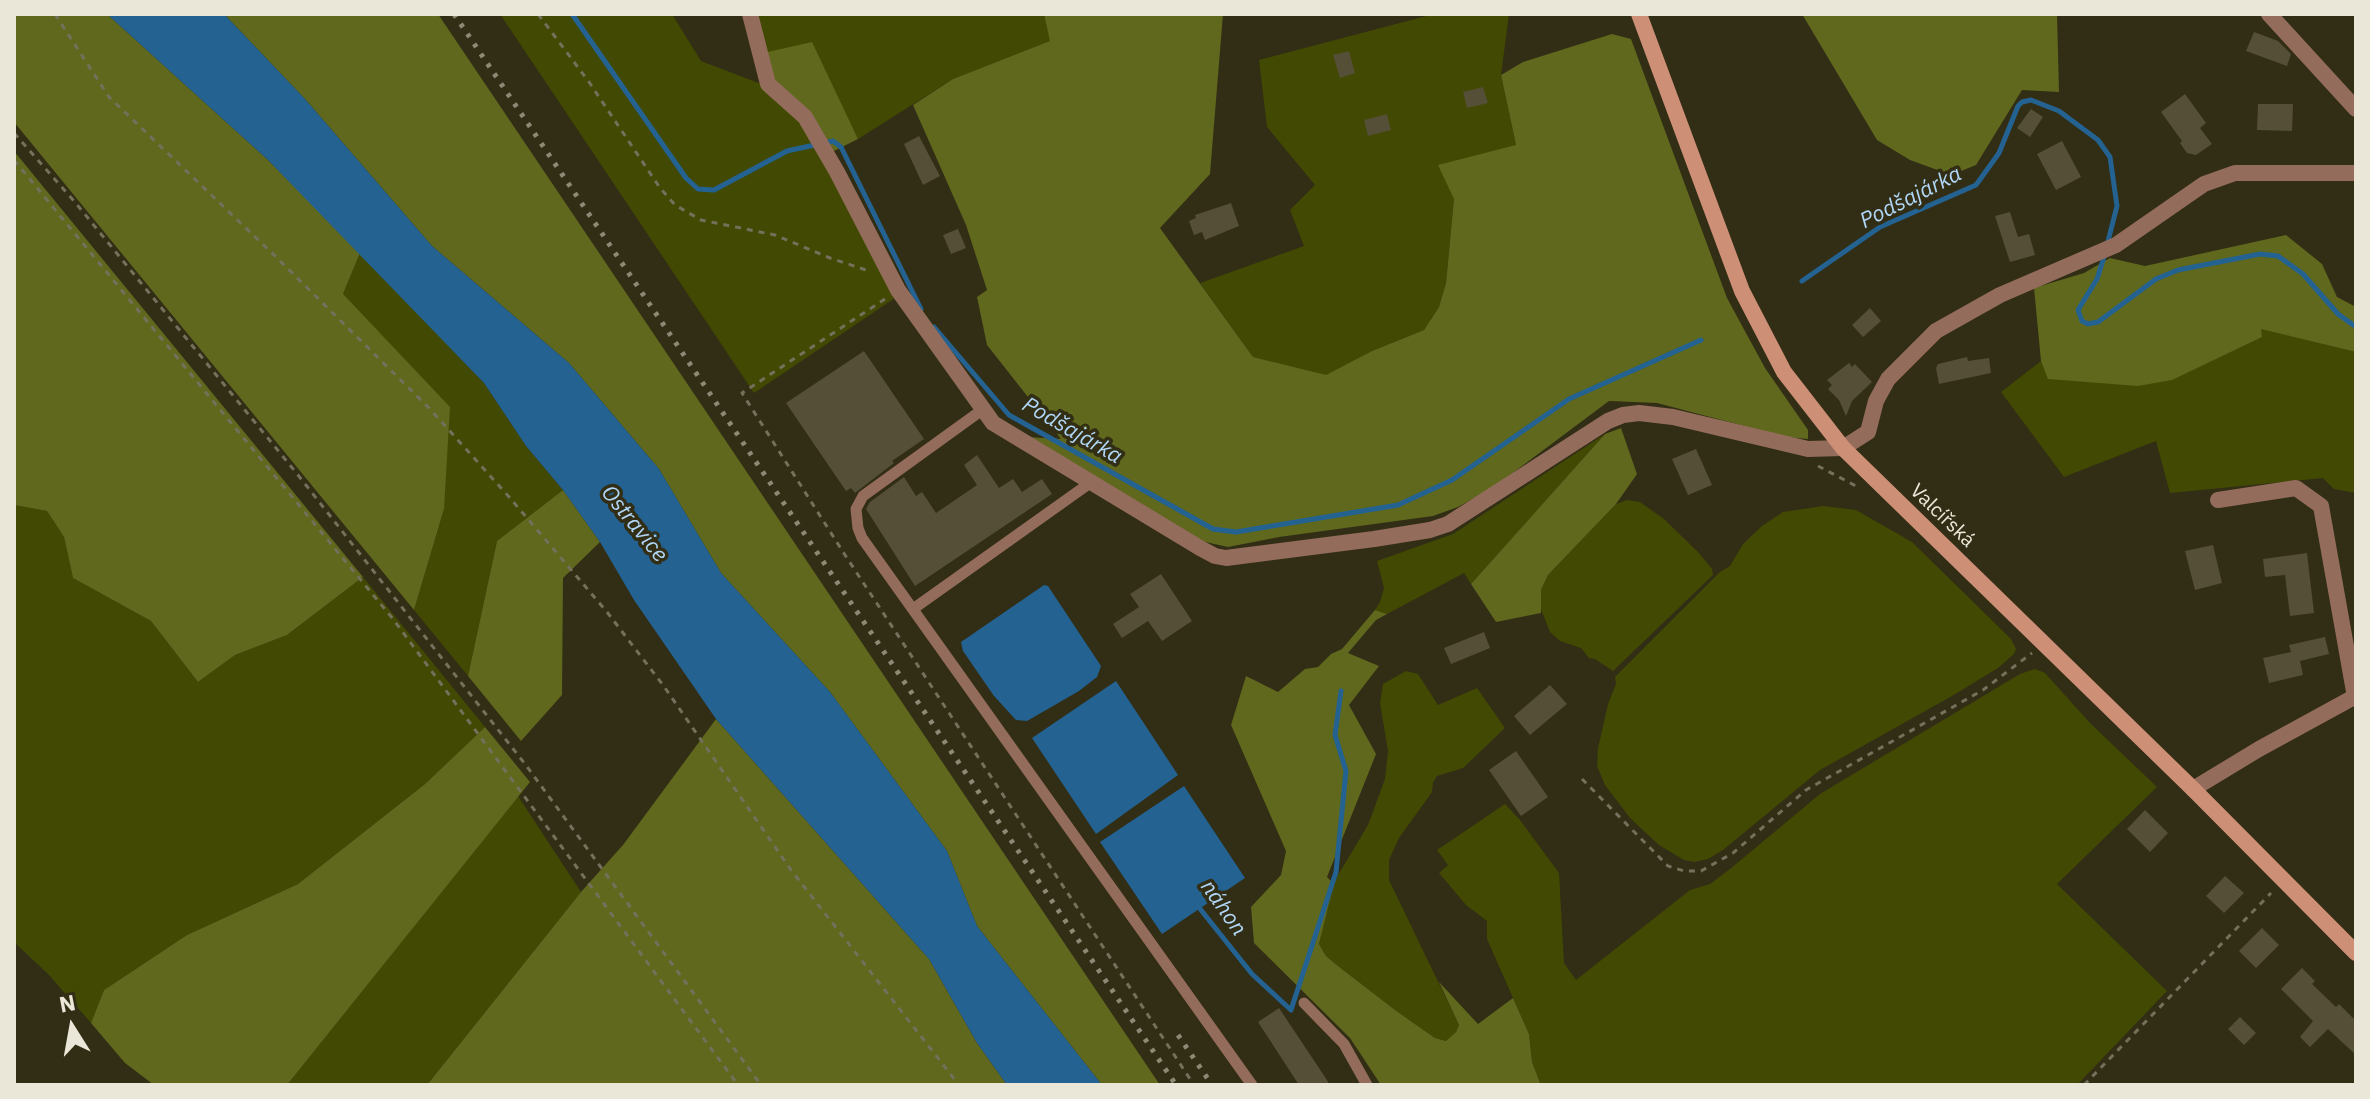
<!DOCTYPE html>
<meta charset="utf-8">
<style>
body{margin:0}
#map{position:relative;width:2370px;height:1099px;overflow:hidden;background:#322d15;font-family:"IBM Plex Sans",sans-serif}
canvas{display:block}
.frame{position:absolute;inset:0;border:16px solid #eae7d8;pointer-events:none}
.north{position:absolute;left:32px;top:987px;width:80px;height:80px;-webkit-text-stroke:6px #322d15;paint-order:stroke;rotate:349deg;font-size:22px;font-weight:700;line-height:32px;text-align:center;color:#eae7d8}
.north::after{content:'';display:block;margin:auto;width:28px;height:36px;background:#eae7d8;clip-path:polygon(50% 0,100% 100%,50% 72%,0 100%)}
</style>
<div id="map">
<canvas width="2370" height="1099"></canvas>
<div class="frame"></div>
<div class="north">N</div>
</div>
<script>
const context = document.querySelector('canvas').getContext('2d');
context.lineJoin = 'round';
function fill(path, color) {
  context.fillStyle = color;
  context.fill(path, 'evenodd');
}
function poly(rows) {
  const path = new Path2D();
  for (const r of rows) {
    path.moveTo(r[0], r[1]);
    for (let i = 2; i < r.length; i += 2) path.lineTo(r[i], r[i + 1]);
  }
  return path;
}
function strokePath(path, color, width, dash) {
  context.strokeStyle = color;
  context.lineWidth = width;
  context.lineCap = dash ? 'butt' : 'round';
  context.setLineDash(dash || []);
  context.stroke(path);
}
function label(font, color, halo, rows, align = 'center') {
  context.font = font + ' "IBM Plex Sans",sans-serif';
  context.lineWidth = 7;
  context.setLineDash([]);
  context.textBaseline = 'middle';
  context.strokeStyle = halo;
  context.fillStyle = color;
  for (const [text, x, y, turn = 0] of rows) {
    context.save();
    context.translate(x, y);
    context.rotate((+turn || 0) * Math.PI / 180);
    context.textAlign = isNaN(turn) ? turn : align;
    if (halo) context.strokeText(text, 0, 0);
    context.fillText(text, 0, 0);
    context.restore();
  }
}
fill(poly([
 [500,14,672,14,701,61,764,85,800,121,823,156,895,298,754,393],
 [755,14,1044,14,1051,41,953,79,858,139,840,103,763,53],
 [1434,14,1509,14,1501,75,1516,145,1454,199,1446,283,1439,307,1424,330,1372,351,1326,376,1253,357,1200,283,1304,246,1290,210,1315,185,1267,127,1259,60],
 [360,253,484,383,526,446,563,490,497,541,468,676,414,610,444,509,343,294],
 [2260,328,2356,352,2356,493,2334,489,2323,478,2170,493,2156,441,2064,477,2001,392,2041,361,2049,379],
 [1605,434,1471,584,1464,573,1387,614,1375,610,1380,602,1384,588,1377,561,1453,534],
 [1627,500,1640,502,1664,519,1699,553,1712,569,1713,575,1613,671,1595,659,1589,658,1581,648,1560,641,1550,632,1539,604,1541,590,1548,575,1616,504],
 [14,505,47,511,64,537,73,578,151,621,198,682,235,655,287,635,363,577,485,727,425,784,298,884,187,935,104,990,91,1023,49,975,14,942],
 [1823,506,1856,510,1912,542,2011,639,2016,649,2014,654,1998,668,1952,696,1820,770,1723,850,1708,859,1694,862,1684,860,1659,845,1630,818,1605,785,1597,766,1598,748,1608,704,1616,684,1615,677,1720,572,1730,566,1743,544,1762,526,1783,512],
 [2035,669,2045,673,2090,723,2157,787,2057,884,2167,991,2077,1085,1541,1085,1532,1062,1529,1034,1487,939,1487,921,1466,905,1439,873,1448,865,1437,850,1505,804,1520,820,1559,873,1564,963,1576,980,1690,890,1710,884,1730,869,1820,794,2020,674],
 [1406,671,1418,674,1438,705,1477,688,1505,728,1463,768,1437,776,1433,782,1432,792,1399,838,1389,860,1389,880,1459,1025,1456,1032,1446,1041,1435,1038,1395,1010,1338,966,1326,956,1319,944,1335,880,1368,825,1385,779,1388,751,1380,703,1383,684],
 [518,796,581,892,427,1085,287,1085]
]), '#424903');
fill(poly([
 [14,14,107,14,268,160,360,253,343,294,450,407,444,509,414,610,14,122],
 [224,14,438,14,1160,1085,1102,1085,977,926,947,851,830,692,721,573,659,469,569,363,432,246,305,99],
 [1044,14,1223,14,1210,174,1160,228,1253,357,1326,375,1372,351,1424,330,1439,307,1446,283,1454,199,1438,165,1516,145,1501,75,1523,62,1612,34,1631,39,1727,298,1765,368,1808,430,1808,439,1786,437,1657,403,1609,401,1494,487,1458,507,1433,516,1279,537,1228,547,1201,541,1026,437,1061,439,987,345,977,297,987,290,966,225,913,105,953,79,1050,41],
 [1802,14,2057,14,2059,92,2022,90,1976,165,1951,175,1910,160,1877,140],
 [812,42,858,139,834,151,772,80,763,53],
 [14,151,363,577,287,635,235,655,198,682,151,621,73,578,64,537,47,511,14,505],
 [2286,235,2322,264,2337,297,2356,307,2356,352,2261,329,2262,337,2172,380,2138,386,2048,379,2041,361,2034,288,2084,273,2110,258,2145,266],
 [1621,428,1637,474,1616,504,1548,575,1541,590,1541,613,1496,622,1471,584,1605,434],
 [563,490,600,542,563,578,562,695,521,741,468,676,497,541],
 [1375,610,1387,614,1376,620,1348,653,1379,666,1349,705,1376,754,1327,877,1334,884,1319,944,1326,956,1338,966,1395,1010,1435,1038,1446,1041,1456,1032,1459,1025,1439,982,1478,1024,1513,998,1529,1034,1532,1062,1541,1085,1381,1085,1350,1038,1254,943,1251,907,1281,875,1286,851,1231,725,1246,676,1278,692,1305,669,1318,667,1331,654,1342,649],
 [716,719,929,959,977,1043,1007,1085,427,1085,581,892,623,845],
 [485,727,530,782,287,1085,154,1085,125,1063,91,1023,104,990,187,935,298,884,425,784]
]), '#5f681d');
fill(poly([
 [107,14,224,14,305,99,432,246,569,363,659,469,721,573,830,692,947,851,977,926,1102,1085,1007,1085,977,1043,929,959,716,719,634,600,600,542,563,490,526,446,484,383,268,160],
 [1044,585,1048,586,1101,666,1097,677,1079,691,1027,721,1016,720,994,696,963,651,961,642],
 [1116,681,1178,775,1096,834,1032,738],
 [1184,786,1245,878,1162,934,1100,842]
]), '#236291');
strokePath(poly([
 [572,14,686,178,698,189,714,190,787,151,833,141,841,147,921,309],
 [2105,254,2097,279,2078,310,2082,321,2088,324,2098,322,2156,279,2178,270,2260,254,2278,256,2303,274,2338,314,2356,327],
 [1802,281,1880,227,1976,185,1999,153,2018,106,2022,102,2031,100,2059,111,2098,140,2110,157,2117,206,2107,245],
 [934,327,1009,415,1213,529,1236,532,1398,505,1452,480,1569,399,1701,340],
 [1197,905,1252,974,1291,1010,1336,872,1346,771,1335,735,1341,691]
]), '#236291', 5);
fill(poly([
 [2254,32,2278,41,2291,54,2287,66,2246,51],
 [1349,51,1355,73,1340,78,1333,55],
 [1483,87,1488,103,1467,108,1463,92],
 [2185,94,2206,123,2200,128,2212,144,2196,155,2187,153,2180,143,2182,141,2161,112],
 [2258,104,2293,104,2292,131,2257,130],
 [2031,109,2043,117,2030,137,2017,128],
 [1387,114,1391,130,1368,136,1364,120],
 [919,136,940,176,923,185,904,144],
 [2062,141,2081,177,2056,190,2037,154],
 [1231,203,1239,226,1205,240,1202,232,1194,235,1189,221,1196,218,1195,215],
 [2010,212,2018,237,2029,234,2035,255,2010,262,1995,216],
 [958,229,966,248,951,254,943,235],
 [1870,308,1881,321,1863,337,1852,325],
 [864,351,924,439,892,461,894,463,855,493,851,488,846,491,786,403],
 [1967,357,1968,361,1989,358,1991,373,1939,384,1936,368,1938,364],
 [1849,363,1852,367,1855,364,1872,382,1852,401,1846,416,1839,400,1828,389,1832,385,1827,380],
 [1696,449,1712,485,1688,495,1672,459],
 [977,455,999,488,1013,479,1022,492,1042,479,1052,494,915,586,866,509,870,502,904,477,916,496,922,492,936,513,977,485,964,465],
 [2213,545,2222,583,2195,590,2185,551],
 [2307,553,2314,613,2290,616,2285,575,2265,577,2263,559],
 [1161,574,1192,621,1162,641,1148,621,1122,638,1113,624,1139,607,1130,594],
 [1484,632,1490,648,1451,664,1444,648],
 [2325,637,2329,654,2300,661,2303,675,2269,683,2263,658,2291,652,2289,645],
 [1550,685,1567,704,1530,735,1514,716],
 [1516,751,1548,797,1521,816,1489,770],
 [2145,810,2168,833,2150,852,2127,829],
 [2225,876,2244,893,2224,913,2206,896],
 [2262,928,2279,945,2256,968,2239,951],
 [2302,968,2315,981,2312,984,2336,1007,2339,1004,2356,1021,2356,1055,2328,1029,2310,1047,2300,1037,2313,1021,2281,989],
 [1279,1008,1323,1074,1330,1085,1299,1085,1258,1022],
 [2240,1017,2256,1033,2244,1045,2228,1029]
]), '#544f36');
strokePath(poly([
 [55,14,109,97,272,253,430,409,510,498,607,612,663,685,791,870,959,1085],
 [538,14,589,82,660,188,675,205,701,220,775,235,830,258,869,271],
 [14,133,74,201,298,475,525,764,761,1085],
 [14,160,393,619,738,1085],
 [885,299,742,393,845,555,1194,1085],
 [1818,466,1856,486],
 [1582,779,1668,866,1684,871,1701,871,1733,853,1806,790,1983,690,2032,653],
 [2084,1085,2271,893]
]), '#74705b', 3, [6, 6]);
strokePath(poly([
 [982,410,863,496,856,509,858,528,862,538,1252,1085],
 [913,609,1090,483],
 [1304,1003,1344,1044,1367,1085]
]), '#936c5c', 11);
strokePath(poly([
 [750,14,768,84,805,117,837,172,898,290,993,423,1200,548,1215,556,1226,558,1374,539,1430,530,1448,524,1608,421,1623,415,1639,413,1673,417,1808,449,1843,448,1868,432,1876,401,1888,379,1936,331,2000,295,2116,245,2204,184,2235,173,2356,173],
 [2269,14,2356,109],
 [2218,500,2296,488,2321,506,2355,697],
 [2193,789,2259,749,2356,696]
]), '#936c5c', 16);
strokePath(poly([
 [1639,14,1742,291,1784,372,1843,448,2193,789,2356,953]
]), '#cd8f76', 16);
strokePath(poly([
 [454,14,1176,1085],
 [1178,1035,1212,1085]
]), '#8d8975', 5, [4, 8]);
label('20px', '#eae7d8', '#322d15', [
 ["Valcířská",1942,516,44]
]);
label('italic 22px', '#b0d7f7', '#322d15', [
 ["Podšajárka",1911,198,-27],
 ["Podšajárka",1072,431,30],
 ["Ostravice",634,524,51],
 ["náhon",1223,908,55]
]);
</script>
